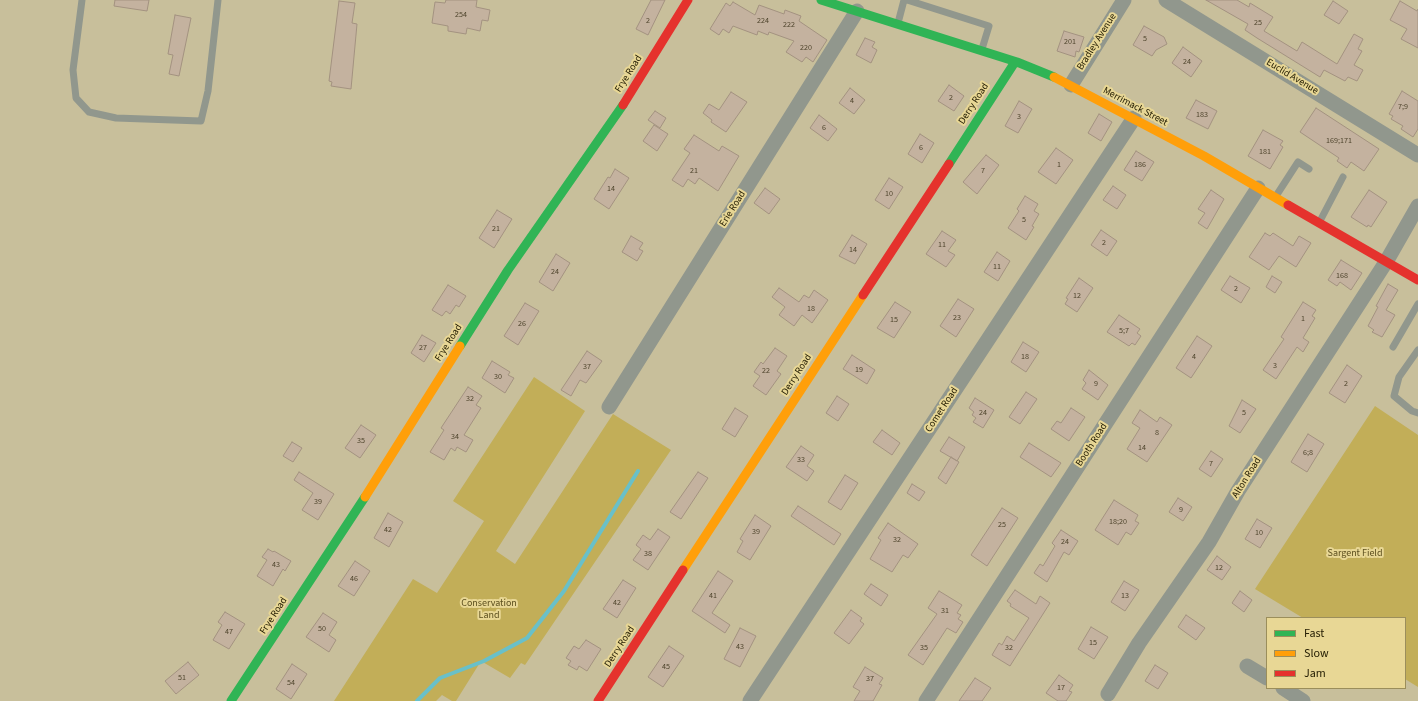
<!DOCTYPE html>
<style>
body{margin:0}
#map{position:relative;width:1418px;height:701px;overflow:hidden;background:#c8bf9b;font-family:"Source Sans 3",sans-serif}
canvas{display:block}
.legend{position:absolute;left:1266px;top:617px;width:140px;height:72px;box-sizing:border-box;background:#e8d795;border:1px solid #9b8e5b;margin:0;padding:5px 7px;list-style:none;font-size:12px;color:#272005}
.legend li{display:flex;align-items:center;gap:8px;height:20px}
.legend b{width:20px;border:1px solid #9b8e5b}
</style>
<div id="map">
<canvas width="1418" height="701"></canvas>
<ul class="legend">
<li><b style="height:5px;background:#30b455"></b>Fast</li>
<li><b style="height:5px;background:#ff9f0a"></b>Slow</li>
<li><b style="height:5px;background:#e5322d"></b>Jam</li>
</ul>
</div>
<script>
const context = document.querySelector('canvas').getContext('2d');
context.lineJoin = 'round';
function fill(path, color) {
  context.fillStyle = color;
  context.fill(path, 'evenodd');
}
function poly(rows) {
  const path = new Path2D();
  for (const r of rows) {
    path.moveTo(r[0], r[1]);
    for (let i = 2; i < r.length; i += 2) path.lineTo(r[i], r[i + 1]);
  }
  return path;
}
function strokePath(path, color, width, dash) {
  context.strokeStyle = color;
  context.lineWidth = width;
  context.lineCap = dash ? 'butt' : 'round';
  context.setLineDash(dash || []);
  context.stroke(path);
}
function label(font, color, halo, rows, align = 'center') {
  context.font = font + ' "Source Sans 3",sans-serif';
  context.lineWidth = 4;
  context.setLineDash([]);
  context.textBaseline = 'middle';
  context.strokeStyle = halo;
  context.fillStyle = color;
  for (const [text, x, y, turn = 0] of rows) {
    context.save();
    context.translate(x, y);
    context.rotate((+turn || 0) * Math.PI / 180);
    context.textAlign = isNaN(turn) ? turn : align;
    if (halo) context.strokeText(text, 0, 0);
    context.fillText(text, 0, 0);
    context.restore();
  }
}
fill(poly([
 [534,377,585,411,496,551,515,564,613,414,671,450,525,665,521,663,510,678,481,661,456,701,452,701,442,695,436,701,334,701,413,579,437,593,484,521,453,501],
 [1375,406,1418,435,1418,687,1405,679,1405,618,1303,618,1255,589]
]), '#c2ae58');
strokePath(poly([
 [417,701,440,678,484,661,527,638,564,591,638,471]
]), '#69c0c9', 4);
const building = poly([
 [115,0,149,0,147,11,114,6,115,0],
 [446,0,477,0,476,7,490,10,488,21,482,20,480,31,467,28,466,34,448,31,448,26,432,23,435,2,445,3,446,0],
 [651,0,665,0,648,35,636,29,651,0],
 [1206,0,1237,0,1249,7,1250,3,1273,17,1264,31,1297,51,1302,42,1337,64,1354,34,1363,39,1358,49,1362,51,1354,65,1363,70,1357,81,1348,77,1345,81,1324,70,1320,77,1257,38,1245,30,1248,24,1206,0],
 [339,1,355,3,352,23,357,24,351,89,331,86,332,82,329,81,339,1],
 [1333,1,1348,11,1339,24,1324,15,1333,1],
 [1400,1,1417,11,1418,9,1418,48,1401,39,1407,29,1390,20,1400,1],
 [733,2,755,15,759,5,784,14,785,10,801,16,799,21,827,40,813,62,806,57,802,62,786,52,794,41,769,32,768,35,758,31,757,35,733,26,729,33,723,29,719,35,710,29,726,3,730,6,733,2],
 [175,15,191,18,179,76,169,74,173,55,168,54,175,15],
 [1144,26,1164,37,1167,44,1156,50,1152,56,1133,45,1144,26],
 [1064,31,1084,37,1079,52,1076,51,1075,57,1057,51,1064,31],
 [865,38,875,42,872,47,877,50,871,63,856,55,865,38],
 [1183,47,1202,61,1191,77,1172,63,1183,47],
 [949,85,964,96,954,111,938,101,949,85],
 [850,88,865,100,854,114,839,103,850,88],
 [1402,91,1418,101,1418,129,1413,137,1401,129,1403,126,1391,119,1393,116,1389,114,1402,91],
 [731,92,747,102,726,132,711,122,712,120,703,113,709,104,719,110,731,92],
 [1196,100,1217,111,1208,129,1186,118,1196,100],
 [1019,101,1032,109,1018,133,1005,126,1019,101],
 [1316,108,1379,149,1364,171,1351,162,1347,168,1337,161,1339,158,1300,132,1316,108],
 [655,111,666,118,660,128,648,120,655,111],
 [1099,114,1112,122,1101,141,1088,133,1099,114],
 [819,115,837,129,828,141,810,128,819,115],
 [654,125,668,134,657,151,643,141,654,125],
 [1263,130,1283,141,1280,145,1283,147,1270,169,1248,156,1263,130],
 [920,134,934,143,922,163,908,154,920,134],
 [694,135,719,151,722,146,739,156,718,191,699,178,695,184,688,179,683,187,672,180,690,153,684,149,694,135],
 [1056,148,1073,160,1056,184,1038,172,1056,148],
 [1136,151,1154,162,1142,181,1124,170,1136,151],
 [986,155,999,165,977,194,963,182,986,155],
 [615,169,629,178,609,209,594,199,608,177,610,178,615,169],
 [889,178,903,187,889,209,875,200,889,178],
 [1113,186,1126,195,1117,209,1103,200,1113,186],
 [765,188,780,199,769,214,754,203,765,188],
 [1211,190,1224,199,1207,229,1198,223,1205,213,1198,209,1211,190],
 [1369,190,1387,202,1371,227,1368,225,1367,227,1351,217,1369,190],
 [1025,196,1038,204,1034,211,1039,214,1032,226,1034,227,1026,240,1008,228,1019,211,1017,209,1025,196],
 [497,210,512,219,494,248,479,238,497,210],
 [1101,230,1117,241,1107,256,1091,245,1101,230],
 [942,231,956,240,948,251,955,255,946,267,926,254,942,231],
 [1265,233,1270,236,1273,233,1293,246,1299,236,1311,243,1296,267,1279,256,1269,270,1249,257,1265,233],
 [852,235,867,244,855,264,839,256,852,235],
 [631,236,643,243,639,249,643,251,637,261,622,252,631,236],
 [997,252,1010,261,998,281,984,272,997,252],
 [556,254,570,263,553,291,539,282,556,254],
 [1341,260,1362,273,1351,290,1340,282,1337,286,1328,280,1341,260],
 [1230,276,1250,288,1241,303,1221,290,1230,276],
 [1272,276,1282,282,1275,293,1266,287,1272,276],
 [1079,278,1093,288,1077,312,1065,304,1068,299,1066,298,1079,278],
 [1388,284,1398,290,1386,310,1395,315,1382,337,1372,332,1374,330,1368,326,1378,307,1376,306,1388,284],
 [448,285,466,296,459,307,456,305,450,314,446,311,442,316,432,310,448,285],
 [779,288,799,302,804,295,809,298,814,290,828,300,812,323,802,315,794,326,779,315,785,307,772,297,779,288],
 [958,299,974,309,956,337,940,326,958,299],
 [895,302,911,312,894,338,877,328,895,302],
 [1303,302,1316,310,1312,316,1315,318,1303,338,1309,342,1303,352,1297,347,1276,379,1263,370,1284,339,1281,337,1303,302],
 [525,303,539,311,518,345,504,336,525,303],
 [1119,315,1140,329,1137,333,1141,336,1135,345,1132,343,1129,346,1107,332,1119,315],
 [422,335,436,343,424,362,411,353,422,335],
 [1197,336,1212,346,1191,378,1176,368,1197,336],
 [1023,342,1039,352,1026,372,1011,362,1023,342],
 [775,348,787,356,777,371,781,374,766,395,753,386,760,376,754,372,761,362,763,364,775,348],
 [587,351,602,361,586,383,580,380,571,396,561,390,587,351],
 [852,355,875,370,867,384,843,369,852,355],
 [492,361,510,372,508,375,514,378,505,393,482,378,492,361],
 [1347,365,1362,376,1345,403,1329,393,1347,365],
 [1089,370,1108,385,1098,400,1082,389,1086,383,1083,380,1089,370],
 [468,387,482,396,476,405,481,408,464,435,473,440,466,452,457,447,455,451,451,448,444,460,430,452,444,430,441,428,468,387],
 [1026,392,1037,399,1020,424,1009,417,1026,392],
 [837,396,849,404,838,421,826,413,837,396],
 [975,398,994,410,983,428,973,422,976,418,972,415,974,412,969,408,975,398],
 [1242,400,1256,409,1240,433,1229,426,1242,400],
 [735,408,748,416,735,437,722,429,735,408],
 [1071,408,1085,417,1069,441,1051,429,1057,421,1061,423,1071,408],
 [1140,410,1157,422,1160,417,1172,425,1147,462,1127,449,1140,428,1132,423,1140,410],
 [361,425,376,435,360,458,345,448,361,425],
 [882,430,900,443,892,455,873,442,882,430],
 [1308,434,1324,444,1307,472,1291,462,1308,434],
 [949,437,965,447,957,461,940,451,949,437],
 [292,442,302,448,293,462,283,456,292,442],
 [1029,443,1061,463,1051,477,1020,457,1029,443],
 [801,446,814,455,807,466,814,471,807,481,786,467,801,446],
 [1211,451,1223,459,1211,477,1199,469,1211,451],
 [951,457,959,462,946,484,938,478,951,457],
 [299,472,334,494,318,520,302,510,313,493,294,480,299,472],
 [698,472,708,478,681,519,670,512,698,472],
 [845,475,858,483,841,510,828,502,845,475],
 [912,484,925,492,919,501,907,493,912,484],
 [1178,498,1192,507,1183,521,1169,512,1178,498],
 [1114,500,1138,515,1135,521,1139,523,1131,535,1126,532,1118,545,1095,530,1114,500],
 [798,506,841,534,834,545,791,516,798,506],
 [1002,508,1018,518,987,566,971,555,1002,508],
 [388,513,403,522,389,547,374,538,388,513],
 [755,515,771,526,750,560,737,552,743,541,740,539,755,515],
 [1257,519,1272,528,1260,548,1245,539,1257,519],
 [888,523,918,544,908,558,903,555,892,572,870,559,881,540,878,538,888,523],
 [658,529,670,537,648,570,633,560,641,549,636,545,643,535,650,540,658,529],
 [1061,530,1078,541,1069,555,1064,552,1047,582,1034,573,1040,564,1043,566,1055,546,1052,543,1061,530],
 [268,549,273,552,274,551,291,561,285,571,283,569,273,586,257,576,267,560,262,557,268,549],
 [1217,556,1231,567,1222,580,1207,570,1217,556],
 [355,561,370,571,354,596,338,586,355,561],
 [718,571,733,581,712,613,730,625,725,633,692,611,718,571],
 [623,580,636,588,617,618,603,609,623,580],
 [1124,581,1139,590,1125,611,1111,602,1124,581],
 [871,584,888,595,881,606,864,594,871,584],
 [1015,590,1036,604,1040,596,1050,603,1010,666,992,655,999,643,1002,645,1007,636,1014,641,1029,618,1010,606,1011,604,1007,601,1015,590],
 [939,591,962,605,957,613,961,615,958,619,963,622,956,633,947,628,923,665,908,655,937,614,928,608,939,591],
 [1240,591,1252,600,1244,612,1232,603,1240,591],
 [851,610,862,618,860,621,864,624,849,644,834,633,851,610],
 [225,612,245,624,229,649,213,640,222,625,218,622,225,612],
 [323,613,337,622,329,635,336,640,329,652,306,637,323,613],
 [1186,615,1205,628,1196,640,1178,627,1186,615],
 [1091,627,1108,637,1094,659,1078,649,1091,627],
 [740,628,756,636,740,667,724,659,740,628],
 [586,640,601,649,587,671,579,666,577,670,568,665,571,661,566,658,574,646,579,649,586,640],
 [669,646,684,656,663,687,648,677,669,646],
 [188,662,199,675,176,694,165,681,188,662],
 [292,664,307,674,291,699,276,689,292,664],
 [1155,665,1168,673,1158,689,1145,681,1155,665],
 [865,667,883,678,879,684,882,685,873,701,854,701,860,691,853,687,865,667],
 [1059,675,1073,685,1069,691,1072,692,1066,701,1058,701,1046,693,1059,675],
 [975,678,991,688,982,701,959,701,975,678]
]);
fill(building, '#c4b29f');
strokePath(building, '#a39280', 1);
strokePath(poly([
 [82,0,73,70,76,98,89,112,116,118,201,121,208,91,218,0],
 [907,0,989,26,982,49],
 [898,23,904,0],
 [1276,196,1298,162,1309,169],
 [1320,221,1343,177],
 [1393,347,1418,304],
 [1418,350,1399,377,1394,396,1412,411,1418,413]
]), '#91978d', 7);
strokePath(poly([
 [1166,0,1418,155],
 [1071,85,1124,0],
 [609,407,857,11],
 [1247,666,1267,678],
 [1283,688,1303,701],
 [1108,694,1139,643,1209,542,1238,491,1386,262,1418,206],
 [750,701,1134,118],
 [926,701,1258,188]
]), '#91978d', 15);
strokePath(poly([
 [821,0,1017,62,1054,77],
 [949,164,1015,62],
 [460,346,508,270,623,105],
 [231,701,365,497]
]), '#30b455', 9);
strokePath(poly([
 [1054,77,1204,156,1288,205],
 [365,497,460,346],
 [683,570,863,295]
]), '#ff9f0a', 9);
strokePath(poly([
 [623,105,688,0],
 [1288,205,1418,280],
 [863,295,949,164],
 [598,701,683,570]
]), '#e5322d', 9);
label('8px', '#4e442c', null, [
 ["254",461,15],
 ["2",648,21],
 ["224",763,21],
 ["25",1258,23],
 ["222",789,25],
 ["5",1145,39],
 ["201",1070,42],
 ["220",806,48],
 ["24",1187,62],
 ["2",951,98],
 ["4",852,101],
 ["7;9",1403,107],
 ["183",1202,115],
 ["3",1019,117],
 ["6",824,128],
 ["169;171",1339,141],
 ["6",921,148],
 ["181",1265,152],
 ["1",1059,165],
 ["186",1140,165],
 ["21",694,171],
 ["7",983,171],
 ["14",611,189],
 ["10",889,194],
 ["5",1024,220],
 ["21",496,229],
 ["2",1104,243],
 ["11",942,245],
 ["14",853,250],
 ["11",997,267],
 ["24",555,272],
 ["168",1342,276],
 ["2",1236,289],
 ["12",1077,296],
 ["18",811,309],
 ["23",957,318],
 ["1",1303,319],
 ["15",894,320],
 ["26",522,324],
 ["5;7",1124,331],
 ["27",423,348],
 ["18",1025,357],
 ["4",1194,357],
 ["3",1275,366],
 ["37",587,367],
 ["19",859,370],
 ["22",766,371],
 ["30",498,377],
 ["9",1096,384],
 ["2",1346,384],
 ["32",470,399],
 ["24",983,413],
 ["5",1244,413],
 ["8",1157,433],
 ["34",455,437],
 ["35",361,441],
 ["14",1142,448],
 ["6;8",1308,453],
 ["33",801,460],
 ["7",1211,464],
 ["39",318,502],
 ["9",1181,510],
 ["18;20",1118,522],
 ["25",1002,525],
 ["42",388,530],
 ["39",756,532],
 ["10",1259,533],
 ["32",897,540],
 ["24",1065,542],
 ["38",648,554],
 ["43",276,565],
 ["12",1219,568],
 ["46",354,579],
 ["41",713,596],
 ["13",1125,596],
 ["42",617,603],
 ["31",945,611],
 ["50",322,629],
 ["47",229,632],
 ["15",1093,643],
 ["43",740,647],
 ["35",924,648],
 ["32",1009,648],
 ["45",666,667],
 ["51",182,678],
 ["37",870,679],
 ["54",291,683],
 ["17",1061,688]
]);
label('10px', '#272005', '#e8d795', [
 ["Bradley Avenue",1097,42,-58],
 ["Frye Road",629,74,-58],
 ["Euclid Avenue",1292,77,31],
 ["Derry Road",974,104,-57],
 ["Merrimack Street",1135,107,28],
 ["Erie Road",733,209,-58],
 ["Frye Road",449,343,-58],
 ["Derry Road",797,375,-57],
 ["Comet Road",942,410,-57],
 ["Booth Road",1092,445,-57],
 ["Alton Road",1247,478,-58],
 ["Frye Road",274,616,-57],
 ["Derry Road",620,647,-57]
]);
label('10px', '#5c4f1e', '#e8d795', [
 ["Sargent Field",1355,554],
 ["Conservation",489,604],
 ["Land",489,616]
]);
</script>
